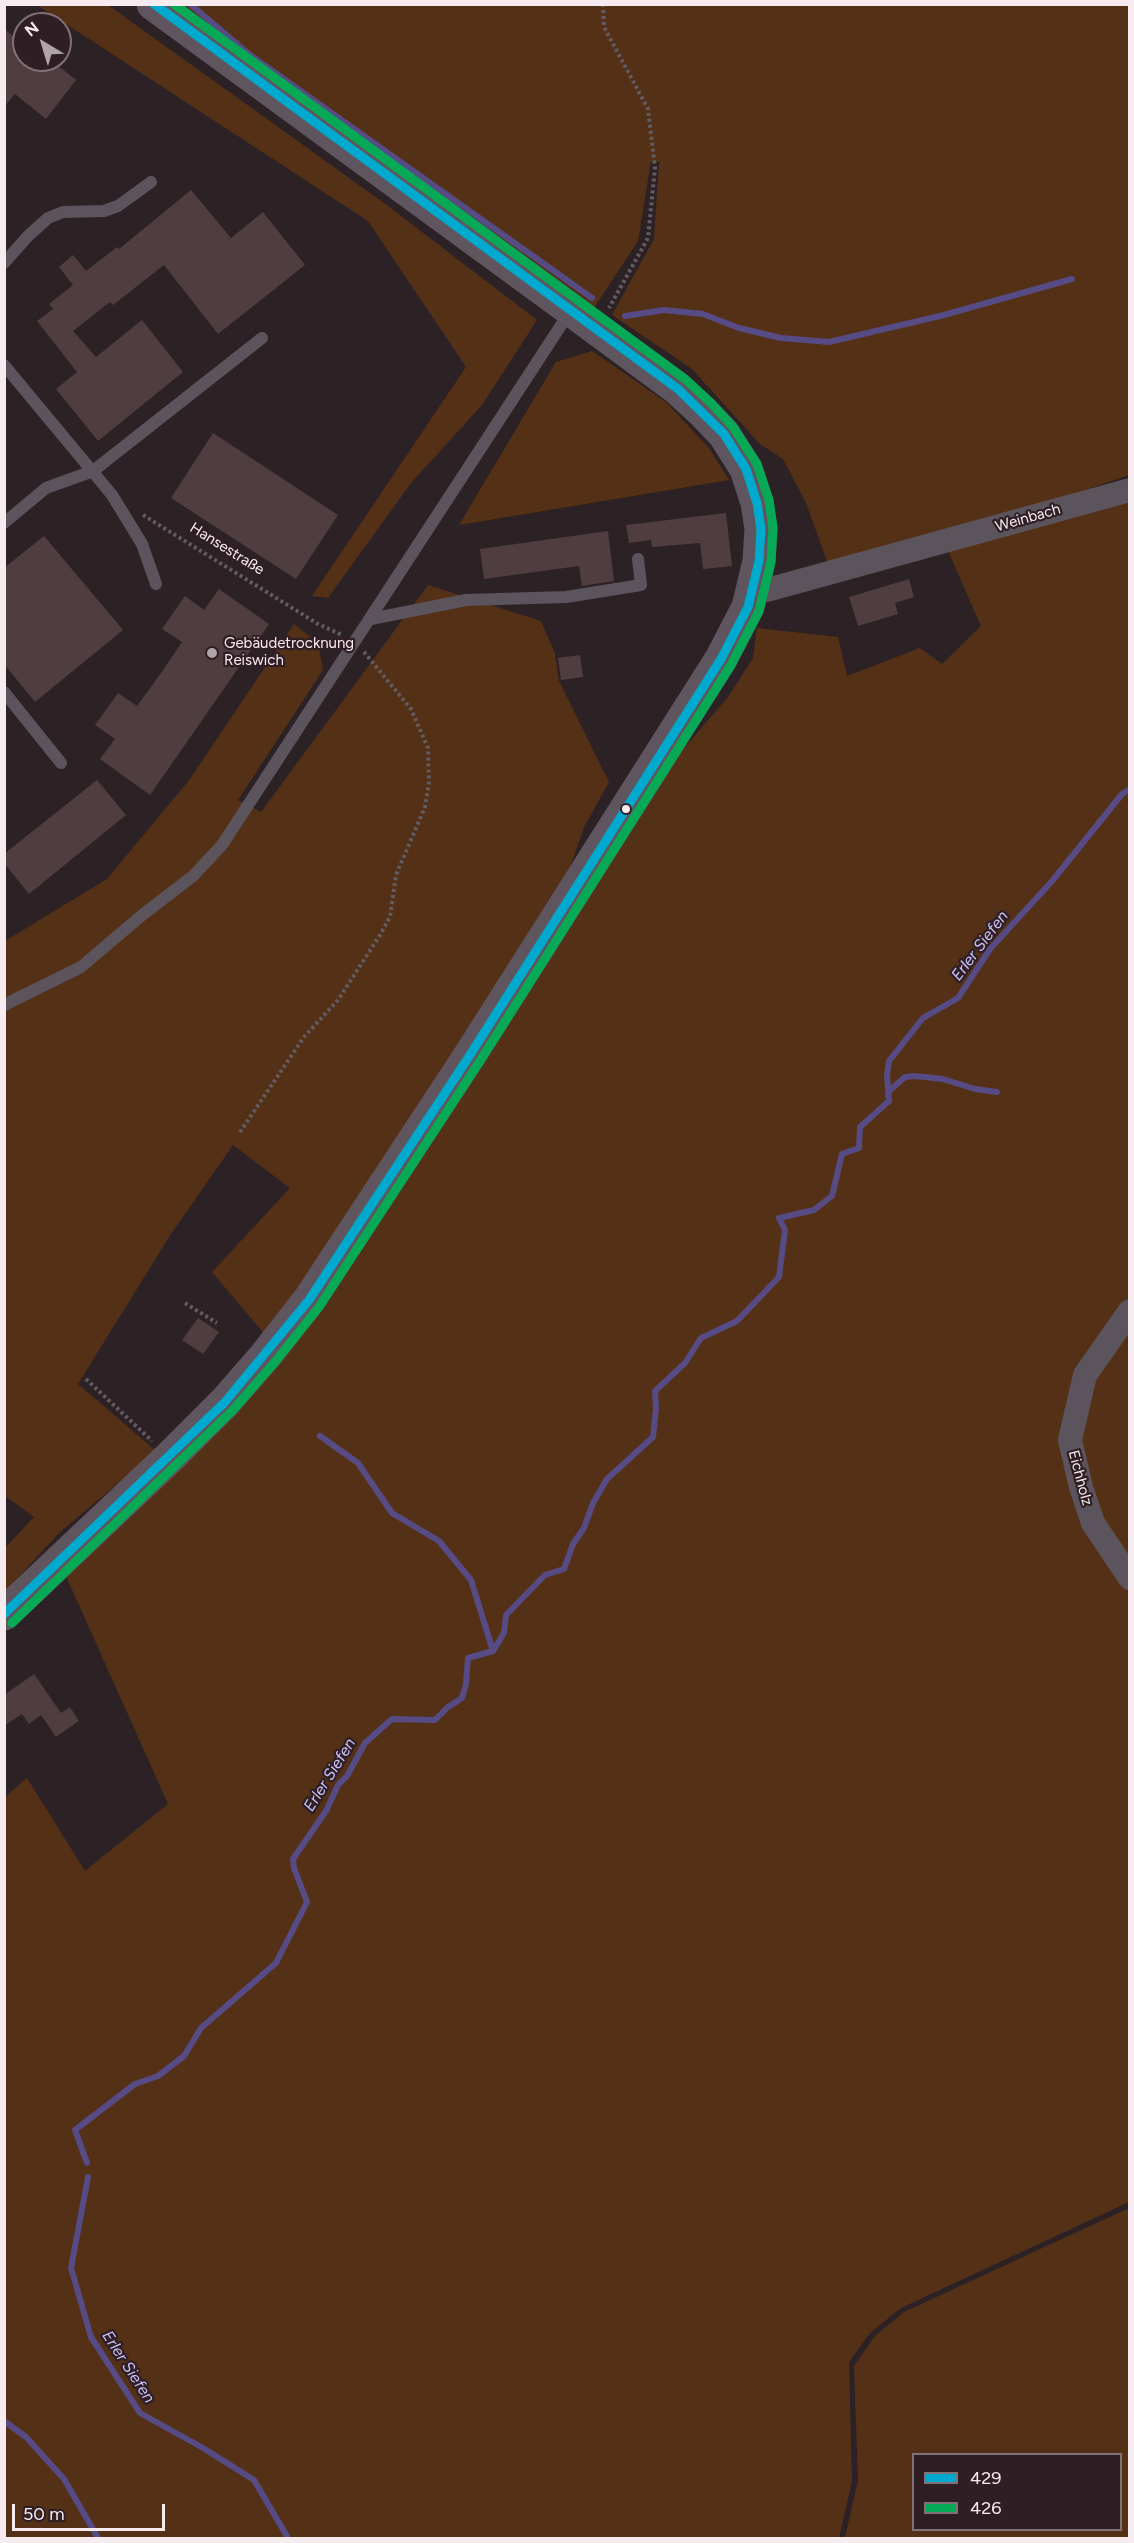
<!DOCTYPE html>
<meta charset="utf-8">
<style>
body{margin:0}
#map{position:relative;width:1134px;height:2543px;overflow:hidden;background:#2c2226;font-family:Figtree,sans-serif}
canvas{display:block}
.frame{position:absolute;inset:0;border:6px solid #f6ebef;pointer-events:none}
.legend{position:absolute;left:912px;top:2453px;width:210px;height:78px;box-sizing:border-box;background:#2f1f25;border:2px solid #7f7176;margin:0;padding:8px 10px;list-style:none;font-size:18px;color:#f6ebef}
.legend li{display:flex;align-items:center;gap:12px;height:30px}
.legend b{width:30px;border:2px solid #7f7176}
.north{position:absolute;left:12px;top:12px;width:60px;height:60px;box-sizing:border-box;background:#2f1f25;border:2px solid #7f7176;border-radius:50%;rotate:322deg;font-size:16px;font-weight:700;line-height:24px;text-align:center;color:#f6ebef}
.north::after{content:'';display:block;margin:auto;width:21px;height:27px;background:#afa5a9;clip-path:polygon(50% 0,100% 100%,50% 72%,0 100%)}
.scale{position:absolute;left:12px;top:2504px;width:153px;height:27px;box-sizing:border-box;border:3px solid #f6ebef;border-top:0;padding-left:8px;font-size:18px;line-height:21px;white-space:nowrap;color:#f6ebef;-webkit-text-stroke:4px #2f1f25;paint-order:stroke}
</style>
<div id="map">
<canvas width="1134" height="2543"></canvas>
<div class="frame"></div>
<ul class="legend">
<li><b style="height:8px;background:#00a9ce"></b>429</li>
<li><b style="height:8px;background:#06aa56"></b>426</li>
</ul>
<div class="north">N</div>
<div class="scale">50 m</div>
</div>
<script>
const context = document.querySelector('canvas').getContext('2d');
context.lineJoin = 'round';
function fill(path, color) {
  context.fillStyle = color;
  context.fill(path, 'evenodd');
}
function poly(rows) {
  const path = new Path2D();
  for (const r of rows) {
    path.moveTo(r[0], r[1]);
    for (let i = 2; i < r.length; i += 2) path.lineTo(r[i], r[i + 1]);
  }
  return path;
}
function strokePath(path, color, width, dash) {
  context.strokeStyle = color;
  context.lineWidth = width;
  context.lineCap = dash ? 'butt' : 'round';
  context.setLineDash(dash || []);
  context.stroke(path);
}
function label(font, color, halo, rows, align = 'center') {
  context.font = font + ' Figtree,sans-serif';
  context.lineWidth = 4.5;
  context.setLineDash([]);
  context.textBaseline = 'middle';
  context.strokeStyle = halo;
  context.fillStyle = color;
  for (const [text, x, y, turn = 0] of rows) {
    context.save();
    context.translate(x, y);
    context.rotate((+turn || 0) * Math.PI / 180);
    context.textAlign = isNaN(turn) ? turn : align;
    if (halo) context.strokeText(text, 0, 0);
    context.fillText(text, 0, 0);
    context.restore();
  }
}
fill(poly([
 [37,5,108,5,384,203,537,320,482,405,411,483,328,598,312,596,466,367,368,221],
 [166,5,1129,5,1129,475,949,537,828,564,806,503,783,459,760,444,692,369,612,315,654,239,659,162,651,161,638,241,594,308],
 [592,351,666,402,709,448,729,480,459,525,556,362],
 [1129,503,1129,1306,1067,1440,1129,1584,1129,2202,901,2308,870,2333,849,2362,852,2481,839,2538,5,2538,4,1798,27,1778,85,1871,168,1804,66,1576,164,1480,679,754,728,697,753,658,757,628,838,637,847,676,920,648,942,664,981,626,945,544,1042,517],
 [428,585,541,621,555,654,559,681,609,782,584,827,571,865,325,1255,267,1337,212,1272,290,1188,233,1145,169,1237,78,1384,156,1451,59,1533,5,1592,4,1549,34,1517,5,1496,5,941,107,879,190,779,294,624,318,643,323,670,238,800,261,812],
 [1129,1318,1129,1570,1097,1521,1076,1440,1088,1377],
 [1129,2208,1129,2538,845,2538,858,2480,854,2366,875,2336,904,2312],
 [914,2454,1120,2454,1120,2530,914,2530]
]), '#543116');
strokePath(poly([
 [190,4,250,55,592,298],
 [625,316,664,310,703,314,739,328,781,338,829,342,944,315,1072,279],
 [888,1092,905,1077,915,1076,943,1079,975,1089,997,1092],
 [320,1436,358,1463,392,1513,439,1541,471,1580,493,1651],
 [87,2163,75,2130,135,2084,158,2076,184,2056,201,2028,276,1963,307,1902,294,1868,293,1859,326,1811,338,1785,347,1776,365,1743,392,1719,435,1720,448,1707,462,1698,466,1684,468,1658,493,1651,504,1633,506,1615,545,1575,564,1569,573,1544,584,1528,593,1503,607,1479,653,1437,656,1408,655,1391,685,1363,701,1338,737,1321,779,1277,785,1230,779,1218,814,1210,832,1196,842,1154,859,1148,860,1127,889,1101,887,1075,889,1061,923,1018,958,998,990,949,1053,880,1122,794,1130,789],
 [88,2177,71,2268,91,2337,140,2413,203,2448,254,2480,288,2538],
 [4,2421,26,2437,64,2479,98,2538]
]), '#574b86', 6);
fill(poly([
 [4,29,24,44,24,60,51,60,76,80,46,119,15,94,4,107],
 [191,190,231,238,263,212,305,265,218,334,164,265,113,305,110,302,73,331,96,357,142,320,183,372,98,441,56,389,77,372,37,321,53,309,49,304,73,285,59,267,73,255,86,271,117,247,119,249],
 [213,433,338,515,296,579,171,498],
 [726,513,732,566,703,569,700,543,652,547,651,540,629,543,626,525],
 [608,531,614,581,582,586,579,566,484,579,480,549],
 [44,536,123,630,35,702,4,664,4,568],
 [909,579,914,597,895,603,898,614,858,626,849,597],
 [219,589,269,624,150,795,100,759,115,739,95,725,118,693,137,706,161,673,182,642,162,629,185,596,204,610],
 [580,655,583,677,561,680,558,658],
 [97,780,126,815,29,894,4,863,4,854],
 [198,1318,219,1332,203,1354,182,1340],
 [34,1674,61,1713,70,1707,79,1721,56,1737,41,1715,29,1724,22,1714,4,1726,4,1695]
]), '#4f3d40');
strokePath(poly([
 [603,4,604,27,648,109,655,168,648,238,609,308],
 [143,515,318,624,342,635],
 [240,1132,304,1037,338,1000,380,935,390,917,396,875,425,807,429,783,428,748,411,709,364,652],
 [185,1303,217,1323],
 [86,1379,152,1441]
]), '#625b61', 4, [3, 3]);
strokePath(poly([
 [4,263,28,236,48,218,63,212,104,211,118,206,151,182],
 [4,365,112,495,142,544,156,584],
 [4,523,46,488,93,471,262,338],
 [371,619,466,600,566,597,641,585,638,559],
 [4,692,61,763],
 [4,1005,81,967,141,916,193,876,222,845,571,310]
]), '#5c545c', 12);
strokePath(poly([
 [754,586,767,590,1130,490],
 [1130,1311,1085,1375,1070,1440,1081,1487,1093,1523,1130,1578]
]), '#5c545c', 24);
strokePath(poly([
 [4,1614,170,1457,225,1402,266,1355,309,1300,470,1055,721,659,748,607,759,561,761,529,757,503,746,469,724,434,703,412,678,389,571,310,153,4]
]), '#5e555e', 33);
strokePath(poly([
 [4,1614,225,1402,309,1300,470,1055,721,659,748,607,759,561,761,529,757,503,746,469,724,434,678,389,154,4]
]), '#00a9ce', 9);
strokePath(poly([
 [12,1623,233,1410,275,1362,319,1307,480,1061,731,665,759,611,771,562,773,527,769,500,757,464,733,427,711,403,685,379,174,4]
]), '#06aa56', 9);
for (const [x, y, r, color] of [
 [212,653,6,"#afa5a9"],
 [626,809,5,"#f6ebef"]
]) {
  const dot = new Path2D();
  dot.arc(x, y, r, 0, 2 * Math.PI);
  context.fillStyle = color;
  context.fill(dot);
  strokePath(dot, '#2f1f25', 2);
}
label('15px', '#f6ebef', '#2f1f25', [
 ["Weinbach",1028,518,-16],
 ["Hansestraße",227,549,32],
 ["Eichholz",1080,1478,75]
]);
label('15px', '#f6ebef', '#2f1f25', [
 ["Gebäudetrocknung",224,644],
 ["Reiswich",224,661]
], 'left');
label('italic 16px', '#cbc3fd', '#2f1f25', [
 ["Erler Siefen",980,946,-53],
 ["Erler Siefen",330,1775,-58],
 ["Erler Siefen",128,2367,57]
]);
</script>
